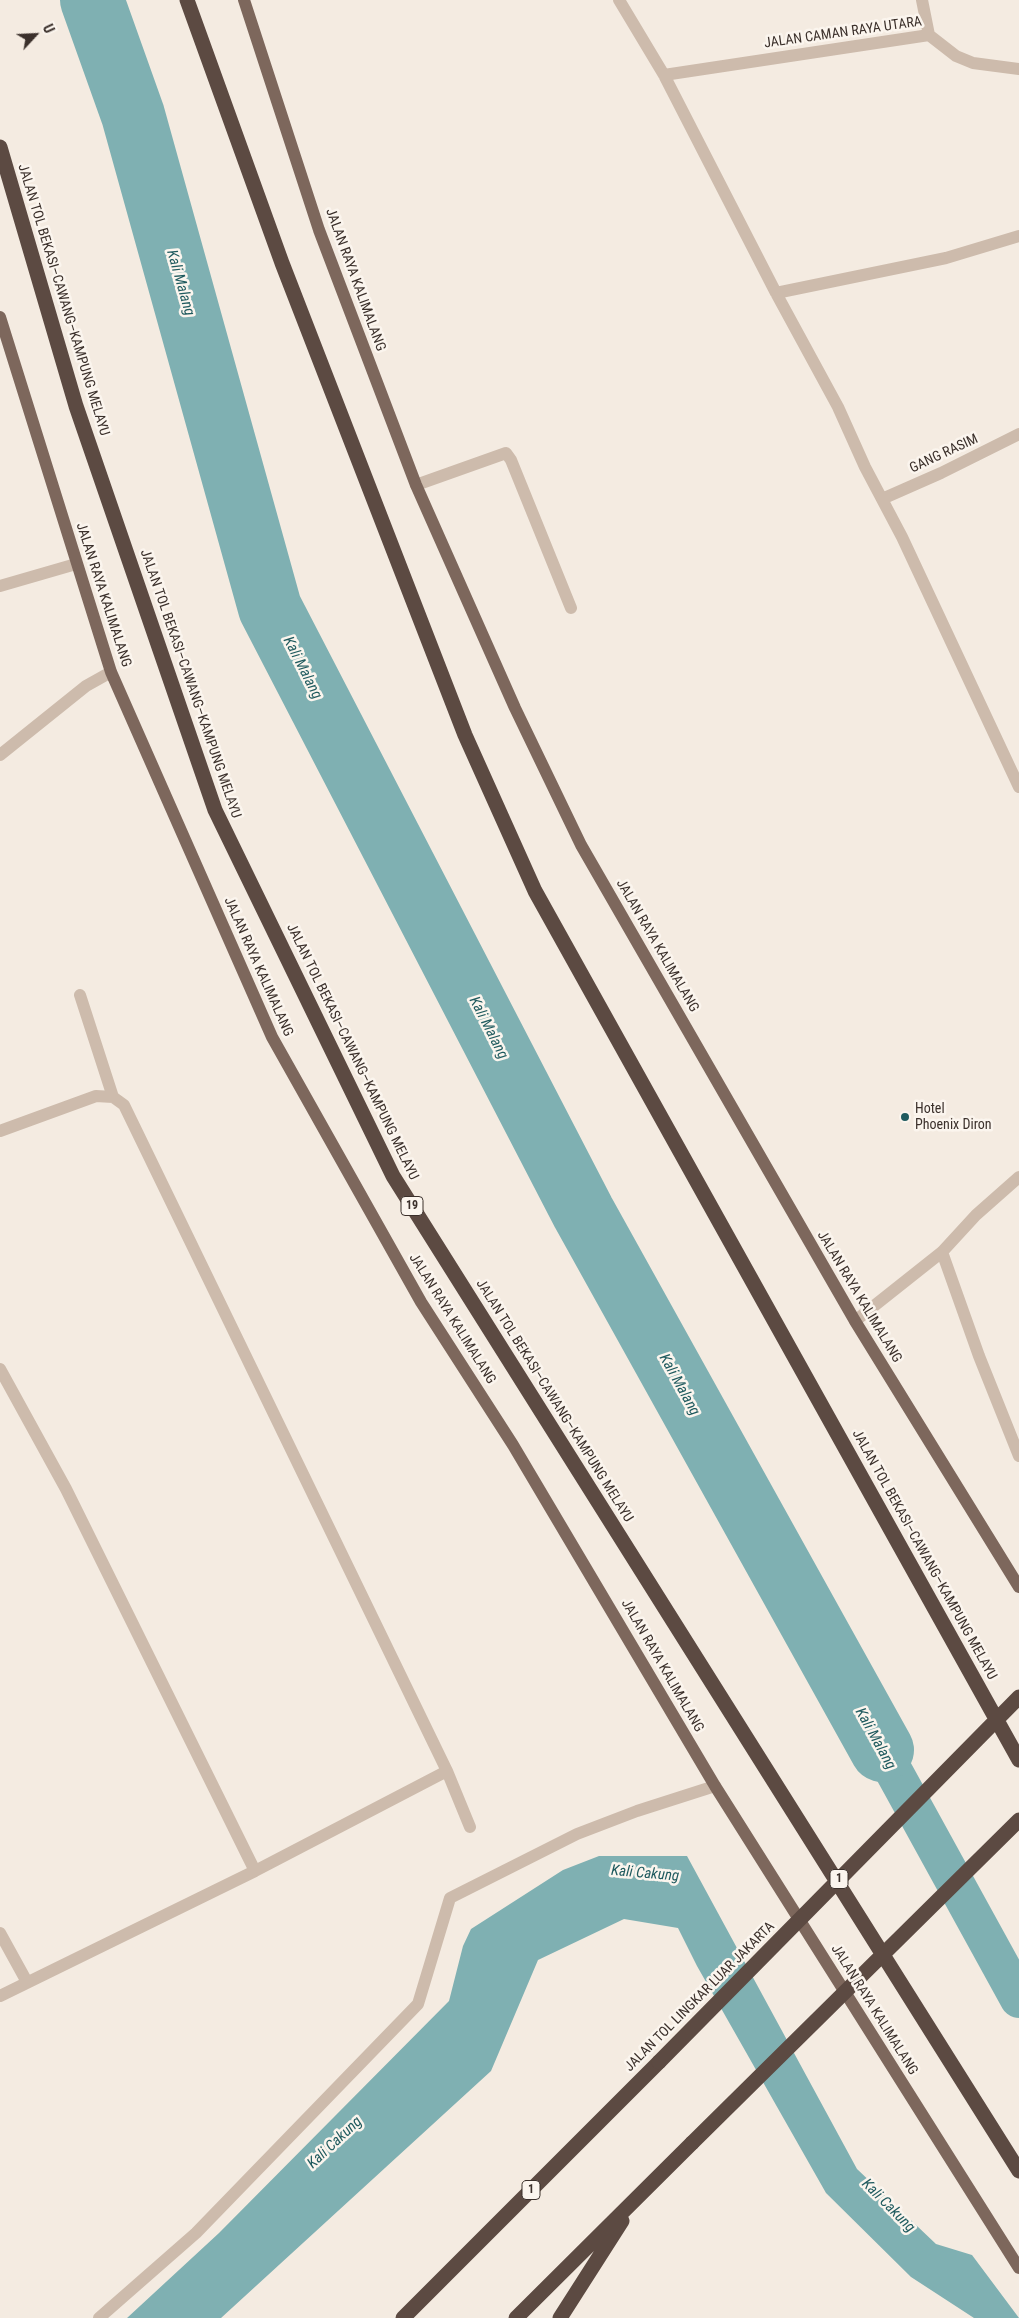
<!DOCTYPE html>
<meta charset="utf-8">
<style>
body{margin:0}
#map{position:relative;width:1019px;height:2318px;overflow:hidden;background:#f4ebe1;font-family:"Roboto Condensed",sans-serif}
canvas{display:block}
.north{position:absolute;left:10px;top:10px;width:50px;height:50px;-webkit-text-stroke:4px #fbf5ee;paint-order:stroke;rotate:65deg;font-size:14px;font-weight:700;line-height:20px;text-align:center;color:#3b302b}
.north::after{content:'';display:block;margin:auto;width:18px;height:22px;background:#3b302b;clip-path:polygon(50% 0,100% 100%,50% 72%,0 100%)}
</style>
<div id="map">
<canvas width="1019" height="2318"></canvas>
<div class="north">U</div>
</div>
<script>
const context = document.querySelector('canvas').getContext('2d');
context.lineJoin = 'round';
function fill(path, color) {
  context.fillStyle = color;
  context.fill(path, 'evenodd');
}
function poly(rows) {
  const path = new Path2D();
  for (const r of rows) {
    path.moveTo(r[0], r[1]);
    for (let i = 2; i < r.length; i += 2) path.lineTo(r[i], r[i + 1]);
  }
  return path;
}
function strokePath(path, color, width, dash) {
  context.strokeStyle = color;
  context.lineWidth = width;
  context.lineCap = dash ? 'butt' : 'round';
  context.setLineDash(dash || []);
  context.stroke(path);
}
function label(font, color, halo, rows, align = 'center') {
  context.font = font + ' "Roboto Condensed",sans-serif';
  context.lineWidth = 5;
  context.setLineDash([]);
  context.textBaseline = 'middle';
  context.strokeStyle = halo;
  context.fillStyle = color;
  for (const [text, x, y, turn = 0] of rows) {
    context.save();
    context.translate(x, y);
    context.rotate((+turn || 0) * Math.PI / 180);
    context.textAlign = isNaN(turn) ? turn : align;
    if (halo) context.strokeText(text, 0, 0);
    context.fillText(text, 0, 0);
    context.restore();
  }
}
fill(poly([
 [599,1856,687,1856,857,2169,936,2244,972,2255,1019,2318,974,2318,911,2277,826,2193,697,1966,678,1928,624,1919,538,1960,491,2071,221,2318,127,2318,219,2233,449,2001,463,1946,471,1929,563,1870]
]), '#7fb0b2');
strokePath(poly([
 [882,1750,1019,1999]
]), '#7fb0b2', 38);
strokePath(poly([
 [92,0,133,115,270,608,583,1212,882,1750]
]), '#7fb0b2', 64);
strokePath(poly([
 [619,0,664,75,776,293,838,407,865,467,902,537,1019,787],
 [922,0,929,35],
 [664,75,929,35,956,56,973,63,1019,69],
 [776,293,946,258,1019,236],
 [416,485,506,453,511,460,571,608],
 [882,499,941,473,1019,434],
 [0,586,76,564],
 [0,755,86,686,111,672],
 [80,995,113,1097,124,1105,447,1771,470,1827],
 [0,1131,96,1096,113,1097],
 [942,1252,979,1356,1019,1456],
 [855,1321,942,1252,976,1215,1019,1177],
 [0,1369,66,1489,255,1871],
 [0,1933,27,1982],
 [0,1996,255,1871,447,1771],
 [99,2318,196,2233,418,2004,450,1898,577,1834,637,1811,715,1786]
]), '#cdbbac', 12);
strokePath(poly([
 [244,0,319,230,416,485,515,708,581,845,855,1321,1019,1587],
 [0,317,111,672,272,1037,421,1302,513,1445,715,1786,1019,2268]
]), '#7d675c', 12);
strokePath(poly([
 [403,2318,659,2062],
 [516,2318,692,2143],
 [560,2318,622,2221]
]), '#5c4a42', 15);
strokePath(poly([
 [187,0,282,263,465,735,535,891,1019,1760],
 [0,147,76,406,215,810,393,1176,1019,2171],
 [659,2062,1019,1697],
 [692,2143,1019,1820]
]), '#5c4a42', 15);
for (const [x, y, r, color] of [
 [905,1117,5,"#1f5a5e"]
]) {
  const dot = new Path2D();
  dot.arc(x, y, r, 0, 2 * Math.PI);
  context.fillStyle = color;
  context.fill(dot);
  strokePath(dot, '#fbf5ee', 2);
}
for (const [x, y, w] of [
 [412,1206,22],
 [839,1879,18],
 [531,2190,18]
]) {
  const box = new Path2D();
  box.roundRect(x - w / 2, y - 9.5, w, 19, 4);
  context.fillStyle = '#fbf5ee';
  context.fill(box);
  strokePath(box, '#3b302b', 1);
}
label('bold 12px', '#3b302b', null, [
 ["19",412,1206],
 ["1",839,1879],
 ["1",531,2190]
]);
label('14px', '#3b302b', '#fbf5ee', [
 ["JALAN CAMAN RAYA UTARA",843,33,-8],
 ["JALAN RAYA KALIMALANG",355,280,70],
 ["JALAN TOL BEKASI–CAWANG–KAMPUNG MELAYU",63,300,73],
 ["GANG RASIM",944,454,-25],
 ["JALAN RAYA KALIMALANG",103,595,72],
 ["JALAN TOL BEKASI–CAWANG–KAMPUNG MELAYU",190,684,71],
 ["JALAN RAYA KALIMALANG",657,946,60],
 ["JALAN RAYA KALIMALANG",258,967,66],
 ["JALAN TOL BEKASI–CAWANG–KAMPUNG MELAYU",352,1052,64],
 ["JALAN RAYA KALIMALANG",859,1297,59],
 ["JALAN RAYA KALIMALANG",452,1319,58],
 ["JALAN TOL BEKASI–CAWANG–KAMPUNG MELAYU",554,1401,58],
 ["JALAN TOL BEKASI–CAWANG–KAMPUNG MELAYU",924,1555,61],
 ["JALAN RAYA KALIMALANG",662,1666,60],
 ["JALAN TOL LINGKAR LUAR JAKARTA",700,1997,-45],
 ["JALAN RAYA KALIMALANG",874,2010,58]
]);
label('14px', '#3b302b', '#fbf5ee', [
 ["Hotel",915,1109],
 ["Phoenix Diron",915,1125]
], 'left');
label('italic 15px', '#1f5a5e', '#fbf5ee', [
 ["Kali Malang",180,283,74],
 ["Kali Malang",302,668,63],
 ["Kali Malang",488,1028,63],
 ["Kali Malang",679,1385,61],
 ["Kali Malang",875,1739,61],
 ["Kali Cakung",645,1874,5],
 ["Kali Cakung",335,2143,-43],
 ["Kali Cakung",888,2206,45]
]);
</script>
